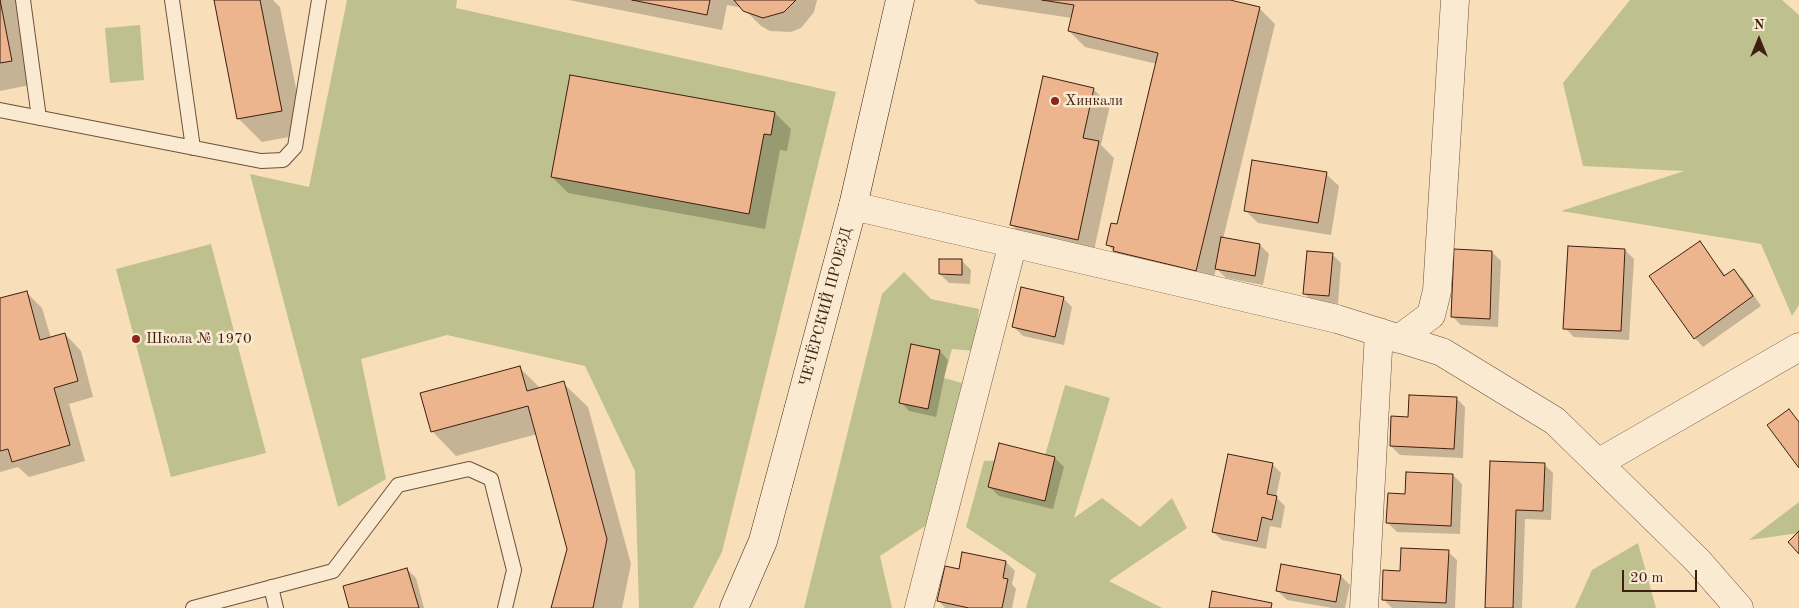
<!DOCTYPE html>
<meta charset="utf-8">
<style>
body{margin:0}
#map{position:relative;width:1799px;height:608px;overflow:hidden;background:#f8dfb9;font-family:"Old Standard TT",serif}
canvas{display:block}
.north{position:absolute;left:1734px;top:15px;width:50px;height:50px;-webkit-text-stroke:4px #faead2;paint-order:stroke;rotate:0deg;font-size:14px;font-weight:700;line-height:20px;text-align:center;color:#3f1f10}
.north::after{content:'';display:block;margin:auto;width:18px;height:22px;background:#3f1f10;clip-path:polygon(50% 0,100% 100%,50% 72%,0 100%)}
.scale{position:absolute;left:1622px;top:570px;width:75px;height:22px;box-sizing:border-box;border:2px solid #3f1f10;border-top:0;padding-left:6px;font-size:15px;line-height:18px;white-space:nowrap;color:#3f1f10;-webkit-text-stroke:4px #faead2;paint-order:stroke}
</style>
<div id="map">
<canvas width="1799" height="608"></canvas>
<div class="north">N</div>
<div class="scale">20 m</div>
</div>
<script>
const context = document.querySelector('canvas').getContext('2d');
context.lineJoin = 'round';
function fill(path, color) {
  context.fillStyle = color;
  context.fill(path, 'evenodd');
}
function poly(rows) {
  const path = new Path2D();
  for (const r of rows) {
    path.moveTo(r[0], r[1]);
    for (let i = 2; i < r.length; i += 2) path.lineTo(r[i], r[i + 1]);
  }
  return path;
}
function strokePath(path, color, width, dash) {
  context.strokeStyle = color;
  context.lineWidth = width;
  context.lineCap = dash ? 'butt' : 'round';
  context.setLineDash(dash || []);
  context.stroke(path);
}
function label(font, color, halo, rows, align = 'center') {
  context.font = font + ' "Old Standard TT",serif';
  context.lineWidth = 5;
  context.setLineDash([]);
  context.textBaseline = 'middle';
  context.strokeStyle = halo;
  context.fillStyle = color;
  for (const [text, x, y, turn = 0] of rows) {
    context.save();
    context.translate(x, y);
    context.rotate((+turn || 0) * Math.PI / 180);
    context.textAlign = isNaN(turn) ? turn : align;
    if (halo) context.strokeText(text, 0, 0);
    context.fillText(text, 0, 0);
    context.restore();
  }
}
fill(poly([
 [347,0,457,0,456,8,836,92,722,552,693,608,639,608,635,471,585,366,447,335,361,359,386,479,338,507,250,174,309,187],
 [1630,0,1782,0,1799,15,1799,305,1792,316,1761,244,1561,211,1684,171,1583,166,1563,83],
 [140,25,144,80,110,83,105,28],
 [211,244,266,453,171,477,116,269],
 [904,272,931,299,979,309,975,351,952,349,944,378,962,383,925,526,880,556,892,608,804,608,882,294],
 [1065,385,1110,398,1074,518,1102,498,1140,527,1172,498,1187,528,1109,581,1162,608,1026,608,1036,574,966,527,984,461,1044,459],
 [1799,502,1799,533,1749,540],
 [1638,543,1656,608,1575,608,1592,570]
]), '#bec18e');
fill(poly([
 [0,0,19,0,35,84,0,91],
 [215,0,273,0,280,7,305,134,262,142,239,119],
 [569,0,817,0,814,12,801,28,791,32,770,31,761,26,743,8,727,5,722,30],
 [974,0,1225,0,1259,8,1275,24,1223,239,1260,245,1269,254,1263,285,1226,278,1216,268,1212,286,1124,261,1107,244,1118,226,1157,64,1085,47,1069,31,1072,18,978,4],
 [1093,89,1110,105,1101,145,1114,158,1093,255,1028,241,1012,225],
 [775,113,791,129,787,151,780,150,765,229,568,193,552,177],
 [1326,174,1339,186,1331,235,1258,223,1245,210],
 [1699,242,1726,276,1734,271,1743,279,1761,306,1703,347,1695,338],
 [1625,250,1634,259,1629,340,1574,337,1565,328],
 [1492,252,1501,261,1498,327,1461,325,1452,316],
 [1332,254,1341,263,1338,304,1313,302,1304,293],
 [962,261,971,270,970,284,949,283,940,274],
 [26,292,42,308,51,338,65,334,81,351,93,397,69,404,85,461,29,477,18,467,0,472,0,299],
 [1063,298,1072,307,1064,345,1023,336,1014,327],
 [940,351,948,360,936,417,909,411,901,402],
 [519,367,541,389,563,383,588,407,631,564,622,608,553,608,568,549,537,434,456,456,432,431],
 [1456,398,1465,407,1463,458,1400,455,1391,446,1409,418],
 [1000,445,1055,458,1064,467,1053,509,999,496,990,487],
 [1491,462,1544,464,1553,473,1551,520,1525,519,1522,608,1487,608],
 [1272,464,1281,473,1276,497,1285,506,1281,528,1270,526,1266,549,1222,540,1213,532],
 [1453,475,1462,484,1460,534,1397,532,1388,523,1406,495],
 [1448,552,1457,560,1455,608,1392,608,1383,599,1402,572],
 [1006,562,1015,571,1012,584,1016,589,1012,608,945,608,939,601,960,570],
 [407,569,416,578,424,608,351,608],
 [1341,576,1350,585,1345,608,1332,608,1287,600,1278,591]
]), '#0003');
const building = poly([
 [0,0,12,61,0,63,0,0],
 [214,0,260,0,282,111,237,119,214,0],
 [632,0,710,0,707,15,632,0],
 [734,0,796,0,784,12,763,18,743,11,734,0],
 [1042,0,1230,0,1260,7,1196,271,1113,251,1114,247,1106,245,1111,223,1117,224,1158,53,1068,31,1074,5,1042,0],
 [570,75,775,112,771,135,764,134,749,214,551,177,570,75],
 [1043,76,1094,88,1083,138,1099,141,1078,240,1010,225,1043,76],
 [1252,160,1327,172,1318,223,1244,211,1252,160],
 [1221,237,1260,244,1255,276,1215,269,1221,237],
 [1700,241,1724,276,1734,269,1753,296,1694,339,1649,276,1700,241],
 [1568,246,1625,249,1621,331,1563,329,1568,246],
 [1454,249,1492,251,1490,319,1451,317,1454,249],
 [1307,251,1333,253,1329,296,1303,294,1307,251],
 [939,259,962,259,962,275,939,274,939,259],
 [1021,287,1064,297,1055,337,1012,327,1021,287],
 [27,291,40,340,65,333,78,381,54,388,70,445,12,462,8,449,0,451,0,298,27,291],
 [911,344,940,350,928,409,899,403,911,344],
 [520,366,527,391,564,381,607,539,593,608,551,608,567,549,528,406,431,432,420,393,520,366],
 [1409,395,1457,397,1454,449,1390,446,1391,416,1408,417,1409,395],
 [1789,409,1799,422,1799,468,1767,425,1789,409],
 [999,443,1055,457,1045,501,988,487,999,443],
 [1228,454,1273,463,1267,494,1277,496,1272,520,1262,517,1257,541,1212,532,1228,454],
 [1490,461,1545,463,1543,511,1516,510,1513,608,1485,608,1490,461],
 [1406,472,1453,474,1451,526,1386,523,1388,493,1405,494,1406,472],
 [1799,531,1799,554,1788,542,1799,531],
 [1401,548,1449,550,1446,603,1382,600,1383,570,1400,571,1401,548],
 [962,552,1006,561,1003,578,1008,579,1002,608,969,608,937,601,945,566,959,569,962,552],
 [1281,564,1341,575,1336,602,1276,591,1281,564],
 [407,568,419,608,349,608,343,586,407,568],
 [1212,591,1272,603,1271,608,1209,608,1212,591]
]);
fill(building, '#ecb58e');
strokePath(building, '#3f1f10', 1);
const service = poly([
 [23,0,39,118],
 [172,0,193,148],
 [0,110,261,161,283,160,295,147,319,0],
 [271,587,276,608],
 [193,608,333,571,398,485,469,469,491,479,514,570,505,608]
]);
const minor = poly([
 [853,206,1337,319,1442,352,1555,421,1698,561,1739,608],
 [1399,339,1431,315,1437,291,1455,0],
 [1598,463,1799,347],
 [919,608,1013,243],
 [1364,608,1379,332]
]);
const secondary = poly([
 [734,608,763,541,853,206,900,0]
]);
strokePath(service, '#6d4f3a', 16);
strokePath(minor, '#6d4f3a', 29);
strokePath(secondary, '#3f1f10', 29);
strokePath(service, '#faead2', 14);
strokePath(minor, '#faead2', 28);
strokePath(secondary, '#faead2', 28);
for (const [x, y, r, color] of [
 [1055,101,5,"#8f2418"],
 [136,339,5,"#8f2418"]
]) {
  const dot = new Path2D();
  dot.arc(x, y, r, 0, 2 * Math.PI);
  context.fillStyle = color;
  context.fill(dot);
  strokePath(dot, '#faead2', 2);
}
label('15px', '#3f1f10', '#faead2', [
 ["Хинкали",1065,101],
 ["Школа № 1970",146,339]
], 'left');
label('15px', '#3f1f10', '#faead2', [
 ["ЧЕЧЁРСКИЙ ПРОЕЗД",826,307,-75]
]);
</script>
